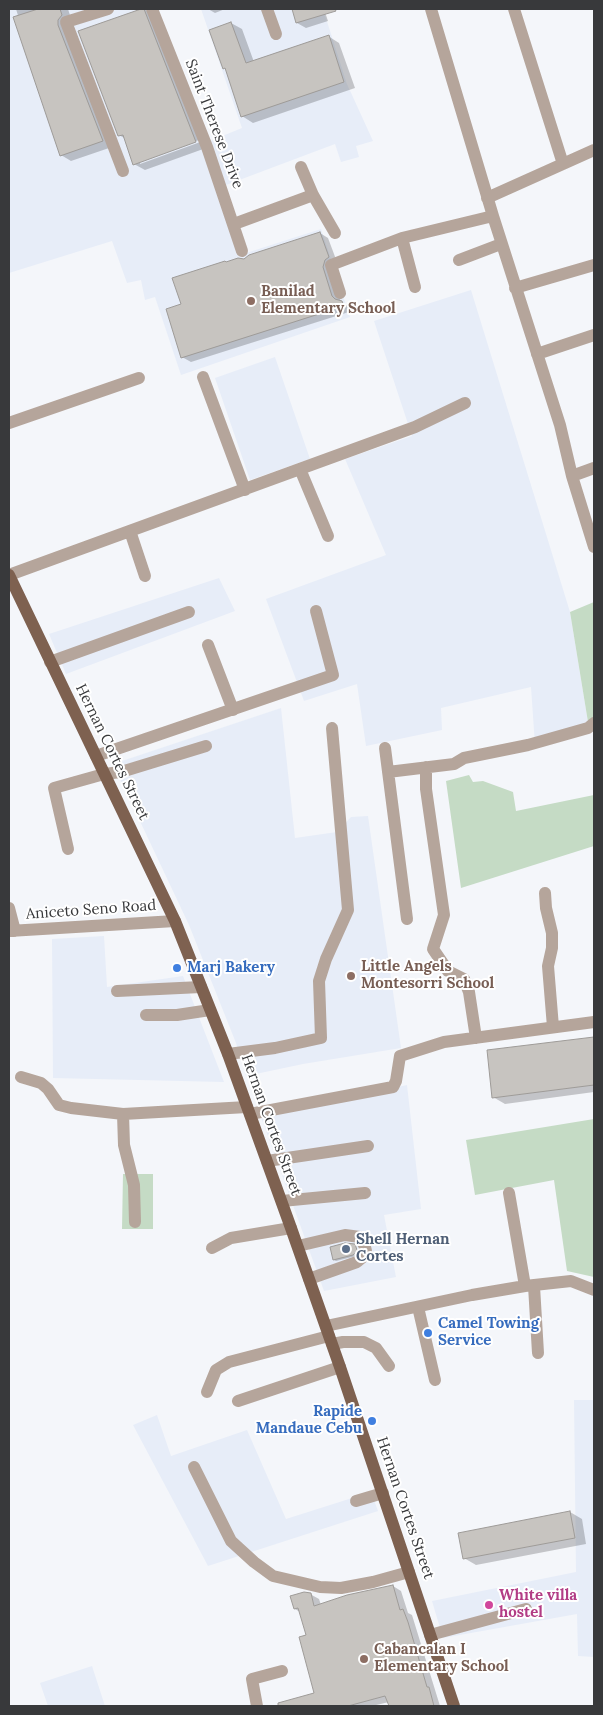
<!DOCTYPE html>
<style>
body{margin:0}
#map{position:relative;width:603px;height:1715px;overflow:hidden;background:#f4f6fa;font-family:Lora,serif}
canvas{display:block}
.frame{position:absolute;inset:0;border:10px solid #38393b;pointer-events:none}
</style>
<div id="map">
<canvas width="603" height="1715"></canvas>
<div class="frame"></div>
</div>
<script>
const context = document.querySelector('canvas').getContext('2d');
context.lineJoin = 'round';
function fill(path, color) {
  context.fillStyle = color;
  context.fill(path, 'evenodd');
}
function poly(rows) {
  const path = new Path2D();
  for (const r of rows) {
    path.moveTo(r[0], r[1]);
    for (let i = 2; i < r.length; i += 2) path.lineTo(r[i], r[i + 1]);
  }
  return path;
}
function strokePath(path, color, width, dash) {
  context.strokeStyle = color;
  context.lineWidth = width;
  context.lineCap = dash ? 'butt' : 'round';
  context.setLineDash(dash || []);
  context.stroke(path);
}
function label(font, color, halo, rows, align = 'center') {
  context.font = font + ' Lora,serif';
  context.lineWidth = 4;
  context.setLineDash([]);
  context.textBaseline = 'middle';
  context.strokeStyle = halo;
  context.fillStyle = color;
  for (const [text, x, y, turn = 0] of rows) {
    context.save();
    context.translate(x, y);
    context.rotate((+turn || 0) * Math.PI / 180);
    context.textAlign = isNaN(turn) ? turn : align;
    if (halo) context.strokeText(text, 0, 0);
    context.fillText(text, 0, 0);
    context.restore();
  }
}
fill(poly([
 [9,9,150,9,201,141,240,255,321,229,350,317,181,375,155,297,145,300,141,280,127,283,112,241,9,273],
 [201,9,323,9,347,84,373,141,356,146,359,157,341,162,335,144,226,185,210,141,242,128],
 [471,290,570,612,588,722,535,745,531,687,441,708,442,730,366,746,357,684,304,701,266,599,386,555,345,459,412,436,374,321],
 [275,357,310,459,250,480,215,378],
 [219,578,235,611,66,674,49,634],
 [281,708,295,838,337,832,351,817,368,816,401,1048,303,1064,246,1076,236,1043,189,925,113,764],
 [104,936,107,987,183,976,224,1082,53,1078,52,939],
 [407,1085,421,1209,384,1215,396,1277,324,1291,261,1117],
 [574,1400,594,1400,594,1657,578,1656,577,1614,443,1638,432,1601,576,1572],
 [157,1415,171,1456,247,1430,286,1519,371,1492,378,1511,208,1566,133,1425],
 [92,1666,105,1706,48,1706,40,1683]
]), '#e7edf8');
fill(poly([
 [594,602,594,717,588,722,570,612],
 [469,775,473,782,483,781,513,792,516,811,594,795,594,846,461,888,446,781],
 [594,1119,594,1277,567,1271,554,1180,475,1195,466,1140],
 [123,1174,153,1174,153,1229,122,1229]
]), '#c5dbc5');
fill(poly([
 [16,9,68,9,112,147,71,161,61,155],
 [144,9,154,15,206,148,145,170,134,164,126,139,119,135,80,32],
 [202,139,203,141,140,164,140,161],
 [208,9,225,9,215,13],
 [293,9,324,9,328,21,306,28,297,23],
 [231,23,242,29,254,62,328,36,339,43,355,88,253,123,242,116,226,69,224,68],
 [320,233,328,238,337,262,331,273,341,302,350,307,352,311,191,362,182,357,182,305,244,260],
 [594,1038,594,1092,505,1104,493,1097,488,1051],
 [354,1246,359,1252,356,1256,336,1261,334,1260],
 [570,1512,582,1519,586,1544,476,1565,464,1558],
 [393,1586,401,1591,408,1613,412,1615,440,1706,390,1706,389,1702,372,1706,288,1706,286,1702,316,1694,307,1636,300,1612,295,1609,310,1594,319,1599,321,1605]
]), '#0003');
const building = poly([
 [38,9,60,9,62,15,58,20,58,25,103,141,60,156,13,17,38,9],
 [141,9,144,9,196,142,133,165,123,135,118,136,78,31,141,9],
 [292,9,335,9,336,11,296,23,292,9],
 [231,22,246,63,329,35,344,82,241,117,225,68,223,69,209,30,231,22],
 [320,232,329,257,325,260,323,267,332,296,335,299,342,301,344,306,181,358,166,309,181,304,172,278,225,261,226,262,238,258,244,259,249,255,320,232],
 [594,1037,594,1085,492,1098,487,1050,594,1037],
 [345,1243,355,1244,357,1250,356,1252,353,1255,333,1260,330,1247,345,1243],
 [570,1511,575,1538,463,1559,458,1533,570,1511],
 [393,1585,400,1610,403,1609,408,1622,427,1687,429,1687,434,1706,389,1706,385,1696,348,1706,278,1706,278,1703,314,1693,299,1637,306,1635,298,1608,294,1609,290,1596,304,1592,311,1593,314,1606,347,1595,393,1585]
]);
fill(building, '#c7c4c0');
strokePath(building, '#9e9b98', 1);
strokePath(poly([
 [108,9,66,22,123,171],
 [152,9,207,147,242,251],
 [267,9,276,34],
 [431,9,493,216,560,425,572,476,594,547],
 [514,9,563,164],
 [301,167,313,195,335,233],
 [487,198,594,150],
 [234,224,313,195],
 [402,238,415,287],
 [459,260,501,244],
 [515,288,594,265],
 [340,293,331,265,402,238,493,216],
 [537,354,594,335],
 [203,377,245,490],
 [9,423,139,378],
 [300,469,328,536],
 [572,476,594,468],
 [130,531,145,576],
 [9,575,415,427,465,403],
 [208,645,233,710],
 [50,662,189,612],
 [385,748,407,919],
 [96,756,333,675,316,611],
 [426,767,426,789,444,915,433,949,448,971,464,979,469,992,476,1038],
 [388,772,454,764,464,758,528,745,588,728,594,723],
 [68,849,54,788,104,774,121,772,206,746],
 [545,893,546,908,552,933,552,948,548,966,553,1027],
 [9,908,15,931],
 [9,931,175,921],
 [117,991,201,987],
 [146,1015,177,1015,210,1010],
 [228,1054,275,1048,321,1038,319,981,326,959,348,910,332,728],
 [21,1077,41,1083,48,1089,59,1105,71,1108,123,1114,247,1107],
 [123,1114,124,1145,134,1185,135,1222],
 [250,1114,393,1087,396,1081,400,1056,444,1042,594,1022],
 [267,1161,368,1146],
 [509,1193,525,1286],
 [282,1201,365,1193],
 [298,1246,345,1235,360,1237,365,1247,366,1251,363,1257,357,1262,309,1279],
 [212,1248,231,1238,291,1228],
 [534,1286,538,1353],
 [418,1307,435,1380],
 [326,1326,472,1295,525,1286,571,1281,594,1290],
 [332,1344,343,1342,364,1342,376,1348,389,1366],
 [207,1392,216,1370,229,1362,329,1336],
 [238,1401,340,1367],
 [194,1467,231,1541,254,1562,273,1576,320,1587,341,1588,373,1582,409,1572],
 [356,1501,383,1493],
 [430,1635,526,1609],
 [257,1706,252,1679,282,1671]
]), '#b5a59b', 12);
strokePath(poly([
 [9,575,175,921,228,1054,291,1228,340,1367,454,1706]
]), '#7e6150', 12);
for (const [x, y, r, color] of [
 [251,301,5,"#8d6e63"],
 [177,968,5,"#3f7fe0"],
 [351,976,5,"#8d6e63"],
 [346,1249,5,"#5c6f8a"],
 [428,1333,5,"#3f7fe0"],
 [372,1421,5,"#3f7fe0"],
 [489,1605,5,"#d1479c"],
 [364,1659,5,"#8d6e63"]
]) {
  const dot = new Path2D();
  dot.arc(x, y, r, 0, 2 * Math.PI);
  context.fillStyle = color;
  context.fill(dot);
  strokePath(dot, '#fff', 2);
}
label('15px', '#38393b', '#fff', [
 ["Saint Therese Drive",214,124,69],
 ["Hernan Cortes Street",112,752,64],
 ["Aniceto Seno Road",91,910,-4],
 ["Hernan Cortes Street",271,1125,70],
 ["Hernan Cortes Street",405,1508,71]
]);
label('bold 15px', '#785e54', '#fff', [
 ["Banilad",261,292],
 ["Elementary School",261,309],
 ["Little Angels",361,967],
 ["Montesorri School",361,984],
 ["Cabancalan I",374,1650],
 ["Elementary School",374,1667]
], 'left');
label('bold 15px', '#366cbe', '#fff', [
 ["Marj Bakery",187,968],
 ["Camel Towing",438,1324],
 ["Service",438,1341],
 ["Rapide",362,1412,"right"],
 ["Mandaue Cebu",362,1429,"right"]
], 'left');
label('bold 15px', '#4e5e75', '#fff', [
 ["Shell Hernan",356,1240],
 ["Cortes",356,1257]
], 'left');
label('bold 15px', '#b23c85', '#fff', [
 ["White villa",499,1596],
 ["hostel",499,1613]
], 'left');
</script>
